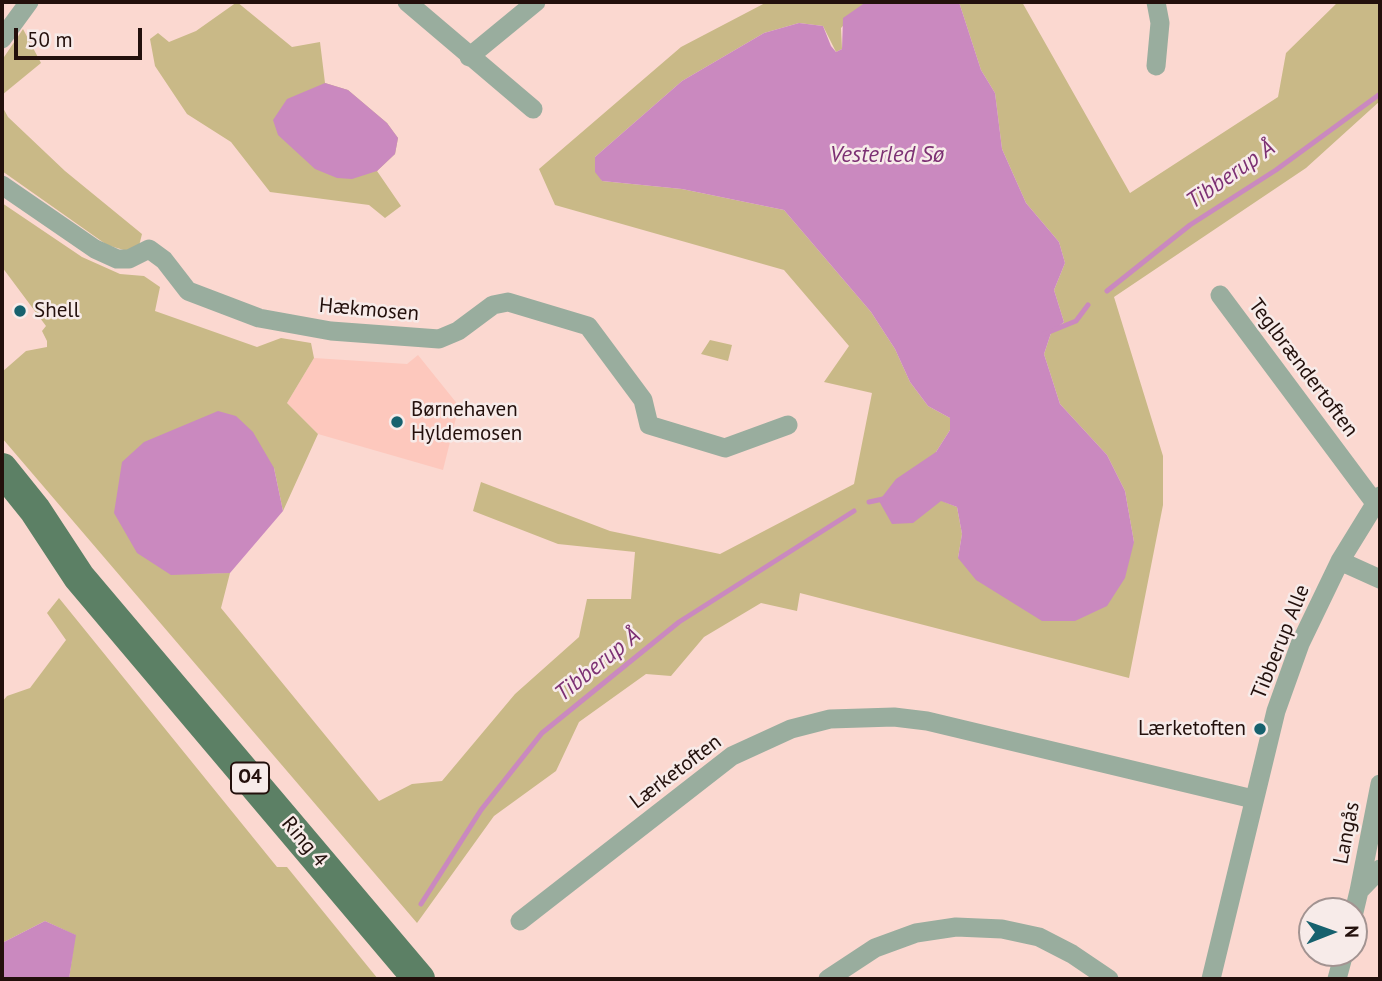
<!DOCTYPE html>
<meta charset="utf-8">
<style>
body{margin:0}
#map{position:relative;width:1382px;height:981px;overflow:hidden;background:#fbd8d0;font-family:"PT Sans",sans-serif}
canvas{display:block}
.frame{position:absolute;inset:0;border:4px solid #23100c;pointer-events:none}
.north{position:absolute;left:1298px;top:897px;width:70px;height:70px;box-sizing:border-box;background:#f7ebe9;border:2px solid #a29391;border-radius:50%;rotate:89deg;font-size:19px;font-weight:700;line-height:28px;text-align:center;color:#23100c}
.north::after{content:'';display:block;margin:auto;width:24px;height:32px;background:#16616e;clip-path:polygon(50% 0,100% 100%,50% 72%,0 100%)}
.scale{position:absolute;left:14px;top:28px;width:128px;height:32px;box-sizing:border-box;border:4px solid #23100c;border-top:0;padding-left:9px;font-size:21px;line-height:24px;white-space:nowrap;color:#23100c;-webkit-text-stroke:5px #f7ebe9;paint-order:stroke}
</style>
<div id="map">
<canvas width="1382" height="981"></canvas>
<div class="frame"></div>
<div class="north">N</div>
<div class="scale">50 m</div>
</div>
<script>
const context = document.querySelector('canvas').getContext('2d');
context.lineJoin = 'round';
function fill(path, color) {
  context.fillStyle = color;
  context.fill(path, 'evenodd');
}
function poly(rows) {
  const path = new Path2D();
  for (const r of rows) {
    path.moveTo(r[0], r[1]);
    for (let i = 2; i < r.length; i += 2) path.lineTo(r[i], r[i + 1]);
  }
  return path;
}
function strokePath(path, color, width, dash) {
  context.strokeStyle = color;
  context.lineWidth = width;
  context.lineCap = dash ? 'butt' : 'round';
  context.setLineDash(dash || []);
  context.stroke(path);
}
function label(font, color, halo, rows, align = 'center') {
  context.font = font + ' "PT Sans",sans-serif';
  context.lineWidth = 5;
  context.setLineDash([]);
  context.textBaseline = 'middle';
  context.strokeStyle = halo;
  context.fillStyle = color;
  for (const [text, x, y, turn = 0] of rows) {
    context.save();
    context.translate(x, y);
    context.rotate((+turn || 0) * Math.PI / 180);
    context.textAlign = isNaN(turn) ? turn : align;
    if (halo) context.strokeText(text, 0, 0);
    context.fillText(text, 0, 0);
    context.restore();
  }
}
fill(poly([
 [418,355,459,406,443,470,318,434,287,403,314,358,407,364]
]), '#fdc8bd');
fill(poly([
 [237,2,292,47,320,42,325,83,348,90,387,123,398,138,395,154,377,171,401,206,385,218,369,205,270,192,231,142,187,114,155,66,150,39,158,33,169,42,196,31],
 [767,2,866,2,841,28,842,49,836,52,823,26,799,23,764,33,682,81,595,157,602,181,682,189,784,210,871,312,895,349,910,382,928,406,950,418,950,430,936,452,940,500,957,507,962,534,958,558,1134,542,1125,491,1107,455,1060,404,1044,354,1051,333,1064,322,1054,290,1065,263,1059,242,1026,203,1002,149,995,93,981,70,959,2,1022,2,1130,193,1278,97,1286,53,1338,2,1380,2,1380,101,1306,168,1114,297,1163,456,1163,505,1129,678,800,593,797,611,761,603,704,637,671,676,646,674,579,722,556,771,494,816,417,923,2,438,2,372,26,351,47,347,47,341,42,331,46,326,2,267,2,203,82,257,120,274,144,276,160,287,155,311,257,347,281,338,311,343,314,358,287,403,318,434,283,511,274,468,171,574,230,573,221,608,379,801,412,784,442,781,515,694,579,637,587,599,631,599,635,552,558,544,473,511,481,482,610,531,720,554,854,484,872,393,824,382,849,346,784,270,555,205,539,169,681,47],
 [23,29,41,63,2,95,2,60],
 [2,106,8,117,65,171,142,234,137,254,107,245,2,171],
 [710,340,732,345,728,361,701,354],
 [59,598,277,867,287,867,378,979,69,979,75,935,45,921,2,943,2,702,7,696,30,688,66,640,47,613]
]), '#c9b987');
fill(poly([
 [866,2,959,2,981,70,995,93,1002,149,1026,203,1059,242,1065,263,1054,290,1064,322,1051,333,1044,354,1060,404,1107,455,1125,491,1134,542,1125,578,1107,606,1075,621,1042,621,976,580,958,558,962,534,957,507,941,501,913,523,892,524,879,501,896,479,936,452,950,430,950,418,928,406,910,382,895,349,871,312,784,210,682,189,602,181,595,172,595,157,682,81,764,33,799,23,823,26,831,46,836,52,842,49,843,18],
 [325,83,348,90,387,123,398,138,395,154,377,171,352,179,337,178,315,169,278,135,273,120,287,99],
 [218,411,236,416,253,432,274,468,283,511,230,573,171,575,137,553,114,513,122,462,144,442],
 [45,921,76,935,69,979,2,979,2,943]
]), '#ca89bf');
strokePath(poly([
 [1107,291,1190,225,1276,170,1380,94],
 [1044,334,1076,321,1088,305],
 [869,502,883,499],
 [421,904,481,810,542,733,679,622,854,511]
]), '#ca89bf', 5);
strokePath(poly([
 [407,2,533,109],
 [1156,2,1160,23,1156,66],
 [2,39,29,2],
 [469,57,536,2],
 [2,185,95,249,117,259,129,259,149,249,164,260,188,291,259,318,331,331,439,339,458,331,493,305,508,302,588,326,643,400,649,425,725,448,788,425],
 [1220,295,1375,503],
 [1340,561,1380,579],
 [1359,891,1380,784],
 [1354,912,1359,891,1380,869],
 [520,921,732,756,791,729,830,719,894,717,927,721,1253,799],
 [828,979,875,948,916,933,956,927,1002,929,1039,937,1072,954,1109,979],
 [1211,979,1276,711,1300,644,1340,561,1380,496],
 [1337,979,1344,953]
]), '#99ad9e', 19);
strokePath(poly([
 [2,469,35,510,79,577,419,979]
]), '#5c8065', 32);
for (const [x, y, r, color] of [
 [20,311,7,"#16616e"],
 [397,422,7,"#16616e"],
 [1260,729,7,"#16616e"]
]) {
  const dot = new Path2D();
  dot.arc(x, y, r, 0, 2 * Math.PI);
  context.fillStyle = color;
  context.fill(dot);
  strokePath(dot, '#f7ebe9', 2.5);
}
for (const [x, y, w] of [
 [250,778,38]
]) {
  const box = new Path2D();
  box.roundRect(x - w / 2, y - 15.5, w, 31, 5);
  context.fillStyle = '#f7ebe9';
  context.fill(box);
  strokePath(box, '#23100c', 2);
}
label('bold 19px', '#23100c', null, [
 ["O4",250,778]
]);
label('21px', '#23100c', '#f7ebe9', [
 ["Hækmosen",369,310,5],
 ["Teglbrændertoften",1303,368,53],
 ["Tibberup Alle",1281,642,-68],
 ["Lærketoften",676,772,-37],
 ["Langås",1347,833,-79],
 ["Ring 4",304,842,50]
]);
label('21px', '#23100c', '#f7ebe9', [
 ["Shell",34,311],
 ["Børnehaven",411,410],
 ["Hyldemosen",411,434],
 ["Lærketoften",1246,729,"right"]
], 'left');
label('italic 23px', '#7c3073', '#f7ebe9', [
 ["Vesterled Sø",887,155],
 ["Tibberup Å",1231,175,-35],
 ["Tibberup Å",598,665,-39]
]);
</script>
